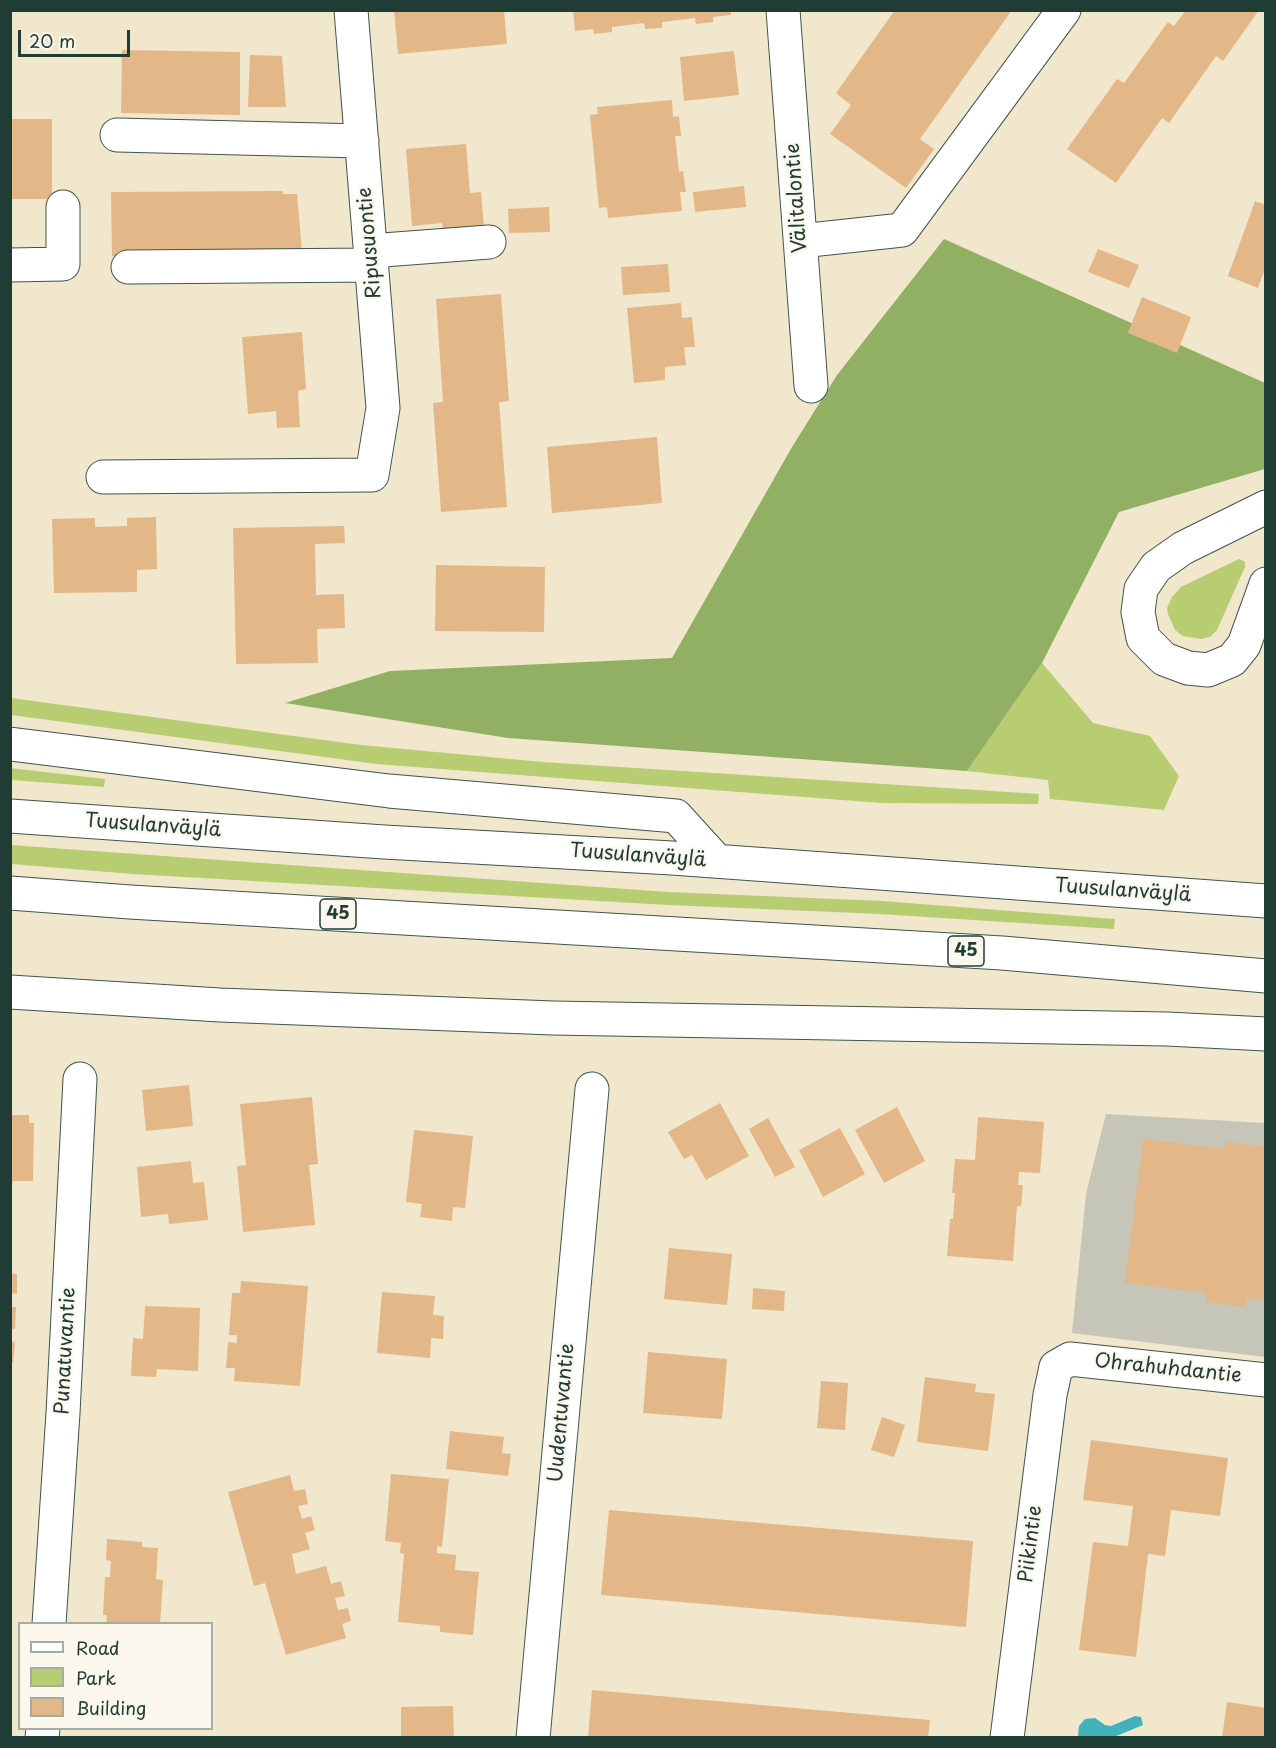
<!DOCTYPE html>
<meta charset="utf-8">
<style>
body{margin:0}
#map{position:relative;width:1276px;height:1748px;overflow:hidden;background:#f1e7cc;font-family:"Playpen Sans",sans-serif}
canvas{display:block}
.frame{position:absolute;inset:0;border:12px solid #1f3d34;pointer-events:none}
.legend{position:absolute;left:18px;top:1622px;width:195px;height:108px;box-sizing:border-box;background:#fbf7ec;border:2px solid #a3ada2;margin:0;padding:8px 10px;list-style:none;font-size:18px;color:#1f3d34}
.legend li{display:flex;align-items:center;gap:12px;height:30px}
.legend b{width:30px;border:2px solid #a3ada2}
.scale{position:absolute;left:18px;top:30px;width:112px;height:27px;box-sizing:border-box;border:3px solid #1f3d34;border-top:0;padding-left:8px;font-size:18px;line-height:21px;white-space:nowrap;color:#1f3d34;-webkit-text-stroke:4px #fbf7ec;paint-order:stroke}
</style>
<div id="map">
<canvas width="1276" height="1748"></canvas>
<div class="frame"></div>
<ul class="legend">
<li><b style="height:8px;background:#fff"></b>Road</li>
<li><b style="height:16px;background:#b8cd71"></b>Park</li>
<li><b style="height:16px;background:#e3b787"></b>Building</li>
</ul>
<div class="scale">20 m</div>
</div>
<script>
const context = document.querySelector('canvas').getContext('2d');
context.lineJoin = 'round';
function fill(path, color) {
  context.fillStyle = color;
  context.fill(path, 'evenodd');
}
function poly(rows) {
  const path = new Path2D();
  for (const r of rows) {
    path.moveTo(r[0], r[1]);
    for (let i = 2; i < r.length; i += 2) path.lineTo(r[i], r[i + 1]);
  }
  return path;
}
function strokePath(path, color, width, dash) {
  context.strokeStyle = color;
  context.lineWidth = width;
  context.lineCap = dash ? 'butt' : 'round';
  context.setLineDash(dash || []);
  context.stroke(path);
}
function label(font, color, halo, rows, align = 'center') {
  context.font = font + ' "Playpen Sans",sans-serif';
  context.lineWidth = 4.5;
  context.setLineDash([]);
  context.textBaseline = 'middle';
  context.strokeStyle = halo;
  context.fillStyle = color;
  for (const [text, x, y, turn = 0] of rows) {
    context.save();
    context.translate(x, y);
    context.rotate((+turn || 0) * Math.PI / 180);
    context.textAlign = isNaN(turn) ? turn : align;
    if (halo) context.strokeText(text, 0, 0);
    context.fillText(text, 0, 0);
    context.restore();
  }
}
fill(poly([
 [1106,1114,1265,1123,1265,1357,1072,1333,1086,1194]
]), '#c5c5b8');
fill(poly([
 [1239,559,1245,562,1245,567,1217,630,1210,637,1201,639,1183,636,1175,630,1168,614,1167,608,1172,597,1181,587],
 [1042,663,1093,723,1150,736,1179,776,1164,810,1050,799,1048,780,967,771],
 [11,698,361,745,543,762,1039,794,1038,804,881,803,377,764,11,715],
 [10,768,105,779,104,787,11,780],
 [10,845,669,892,882,901,1115,919,1114,929,880,914,668,905,132,874,11,864]
]), '#b8cd71');
fill(poly([
 [944,239,1265,383,1265,469,1119,512,1042,663,967,771,508,738,285,703,390,671,672,658,792,447,837,375]
]), '#92b063');
fill(poly([
 [1135,1716,1141,1717,1143,1725,1114,1737,1079,1737,1078,1735,1079,1726,1085,1719,1095,1718,1105,1725,1111,1726]
]), '#41b2ba');
fill(poly([
 [394,10,504,10,507,44,398,54],
 [573,10,731,10,731,15,713,17,713,22,696,24,695,18,662,22,662,28,645,29,644,23,612,27,612,32,594,34,593,29,575,31],
 [895,10,1012,10,920,139,934,149,906,188,830,134,851,105,836,93],
 [1186,10,1259,10,1223,61,1216,56,1169,123,1162,118,1116,183,1067,149,1117,79,1124,83,1168,22,1174,26],
 [122,50,240,52,240,115,121,113],
 [734,51,739,95,684,101,680,57],
 [250,55,282,56,286,107,248,107],
 [672,100,673,117,679,116,681,136,675,136,679,172,683,171,686,192,680,192,682,211,608,218,607,207,599,208,590,115,598,114,597,107],
 [10,119,52,119,52,199,10,199],
 [466,144,470,193,481,192,484,228,443,231,442,223,412,226,406,149],
 [744,186,746,207,695,212,693,192],
 [283,191,283,194,297,194,302,252,283,254,112,256,111,192],
 [1255,201,1266,205,1266,266,1258,288,1228,276],
 [549,207,550,232,509,233,508,209],
 [1098,249,1139,265,1129,288,1088,272],
 [668,264,670,292,623,295,621,267],
 [501,294,509,401,499,402,507,507,441,512,433,403,443,402,436,299],
 [1142,297,1191,317,1177,353,1128,333],
 [681,303,682,318,692,317,695,347,684,347,686,365,665,367,665,380,634,383,627,308],
 [302,332,306,389,298,391,300,427,277,428,276,411,248,414,242,337],
 [657,437,662,503,552,513,547,447],
 [156,517,157,569,137,570,137,592,54,593,52,519,95,518,95,527,127,526,127,518],
 [344,526,345,543,315,544,316,595,344,594,345,628,317,629,318,663,236,664,233,528],
 [436,565,545,567,544,632,435,631],
 [189,1085,193,1126,146,1131,142,1090],
 [312,1097,318,1164,309,1165,315,1225,243,1232,237,1166,246,1165,240,1104],
 [720,1103,749,1156,706,1180,692,1155,684,1159,668,1132],
 [897,1107,925,1161,884,1183,855,1130],
 [10,1115,29,1115,29,1123,34,1123,33,1181,13,1181,12,1186],
 [978,1117,1044,1122,1040,1173,1019,1172,1018,1185,1023,1185,1021,1206,1017,1206,1013,1261,947,1256,950,1219,953,1219,955,1193,952,1193,955,1159,975,1160],
 [768,1118,795,1167,775,1177,749,1129],
 [840,1128,865,1174,823,1197,799,1150],
 [414,1130,473,1136,465,1208,453,1207,452,1221,420,1217,422,1204,406,1202],
 [1143,1139,1225,1149,1226,1142,1266,1147,1266,1301,1246,1298,1245,1307,1206,1302,1206,1293,1125,1283],
 [191,1161,193,1183,204,1182,208,1220,169,1224,168,1214,141,1217,137,1167],
 [669,1248,732,1254,727,1305,664,1299],
 [10,1273,17,1274,17,1294,10,1293],
 [241,1281,308,1286,300,1386,234,1381,235,1368,226,1368,228,1342,237,1343,237,1335,229,1335,232,1293,240,1293],
 [753,1288,785,1291,784,1311,752,1309],
 [382,1292,435,1296,433,1315,444,1316,443,1339,431,1338,430,1358,377,1353],
 [145,1306,200,1308,198,1371,157,1369,156,1377,131,1376,133,1338,143,1339],
 [10,1307,16,1307,15,1329,10,1329],
 [10,1341,15,1342,13,1363,10,1363],
 [648,1352,727,1359,722,1419,643,1413],
 [925,1377,976,1384,975,1392,995,1394,988,1451,917,1442],
 [821,1381,848,1383,845,1430,817,1428],
 [882,1417,905,1425,894,1457,871,1450],
 [450,1431,504,1437,502,1453,511,1454,508,1476,446,1469],
 [1091,1440,1228,1458,1220,1516,1171,1510,1165,1556,1148,1554,1136,1657,1079,1650,1093,1542,1128,1546,1133,1506,1083,1500],
 [391,1474,449,1479,442,1547,437,1546,437,1553,456,1555,455,1570,479,1572,473,1635,440,1632,440,1626,398,1622,404,1554,400,1553,401,1543,385,1541],
 [290,1475,294,1491,305,1489,308,1504,298,1506,302,1519,311,1516,315,1530,305,1533,310,1549,292,1554,296,1574,326,1566,331,1584,341,1581,345,1596,335,1598,338,1610,348,1608,351,1621,342,1624,346,1638,286,1655,265,1583,254,1586,228,1492],
 [609,1510,973,1541,966,1627,601,1595],
 [107,1539,142,1542,142,1547,158,1548,156,1579,163,1580,160,1624,106,1624,107,1615,103,1615,105,1577,110,1577,111,1561,106,1560],
 [592,1690,930,1720,928,1738,588,1738],
 [1227,1702,1266,1708,1266,1738,1222,1738],
 [453,1706,454,1738,401,1738,401,1707]
]), '#e3b787');
const minor = poly([
 [783,10,811,386],
 [117,135,362,141],
 [801,241,902,230,1064,10],
 [370,251,489,242],
 [10,265,63,264,63,207],
 [128,267,372,265],
 [103,477,372,475,383,408,351,10],
 [1266,507,1183,548,1156,567,1141,589,1138,612,1143,638,1164,659,1188,668,1208,670,1232,660,1244,645,1266,584],
 [49,1624,63,1413,80,1079],
 [42,1738,43,1728],
 [533,1738,592,1089],
 [1007,1738,1050,1395,1056,1367,1070,1359,1266,1380]
]);
const highway = poly([
 [10,744,389,791,676,816,717,861],
 [10,816,384,842,672,858,1266,901],
 [10,893,130,902,1002,953,1266,976],
 [10,992,220,1005,553,1018,1167,1029,1266,1034]
]);
strokePath(minor, '#3e564b', 35);
strokePath(highway, '#3e564b', 35);
strokePath(minor, '#fff', 33);
strokePath(highway, '#fff', 33);
for (const [x, y, w] of [
 [338,914,36],
 [966,951,36]
]) {
  const box = new Path2D();
  box.roundRect(x - w / 2, y - 15, w, 30, 4.5);
  context.fillStyle = '#fbf7ec';
  context.fill(box);
  strokePath(box, '#1f3d34', 1.5);
}
label('bold 18px', '#1f3d34', null, [
 ["45",338,914],
 ["45",966,951]
]);
label('20px', '#1f3d34', '#fbf7ec', [
 ["Välitalontie",797,198,-94],
 ["Ripusuontie",370,243,-95],
 ["Tuusulanväylä",153,826,4],
 ["Tuusulanväylä",638,856,4],
 ["Tuusulanväylä",1123,891,4],
 ["Punatuvantie",66,1351,-87],
 ["Ohrahuhdantie",1168,1369,6],
 ["Uudentuvantie",562,1413,-85],
 ["Piikintie",1031,1544,-83]
]);
</script>
